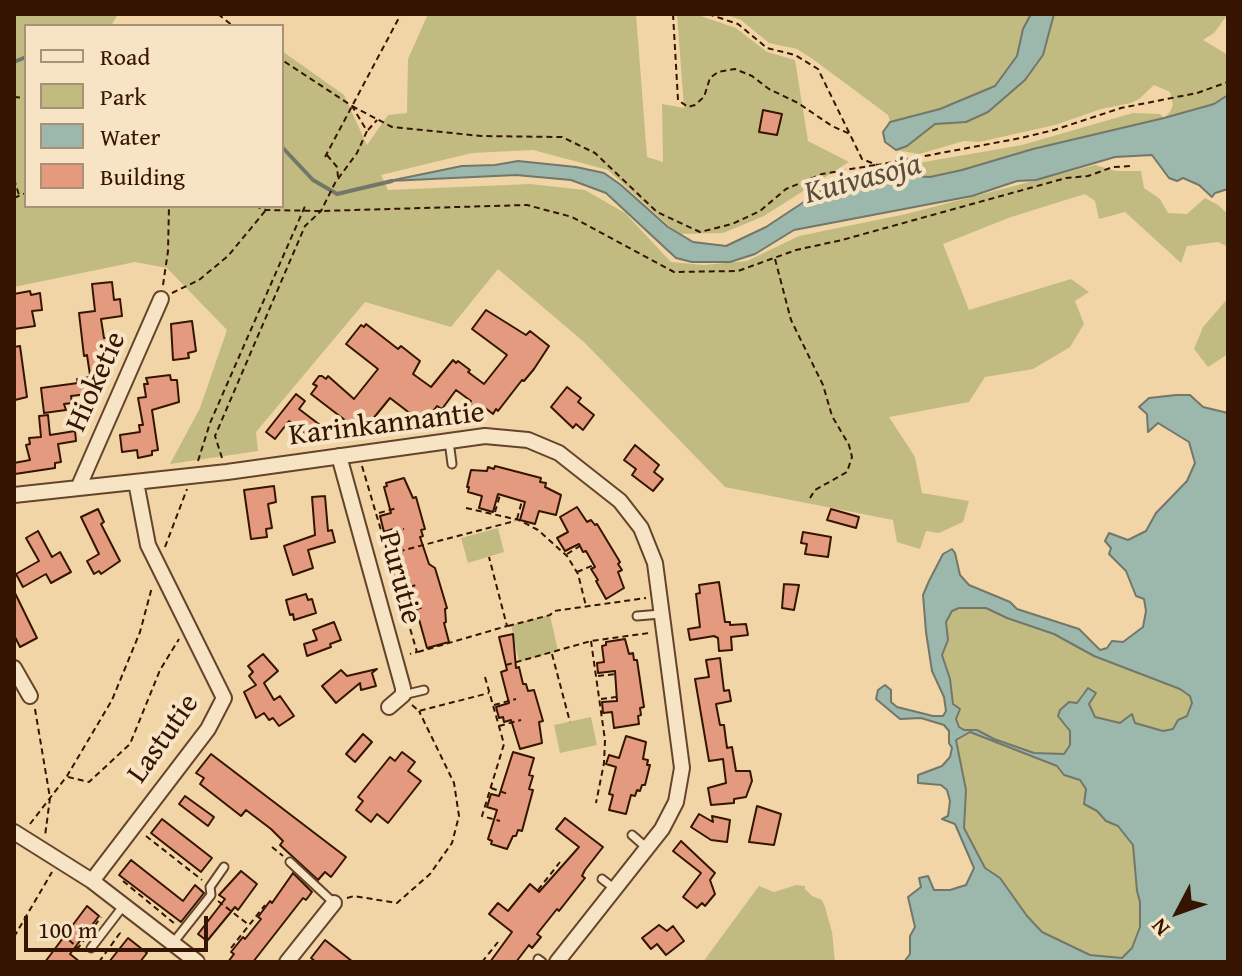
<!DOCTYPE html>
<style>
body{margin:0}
#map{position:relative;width:1242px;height:976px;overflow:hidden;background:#f2d5a6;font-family:"Gentium Book Plus",serif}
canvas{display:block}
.frame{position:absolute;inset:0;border:16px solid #351502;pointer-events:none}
.legend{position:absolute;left:24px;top:24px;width:260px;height:184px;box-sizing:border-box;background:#f7e4c5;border:2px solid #a99177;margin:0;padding:10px 14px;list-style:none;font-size:24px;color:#351502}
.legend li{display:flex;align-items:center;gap:16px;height:40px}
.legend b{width:40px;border:2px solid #a99177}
.north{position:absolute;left:1138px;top:872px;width:80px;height:80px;-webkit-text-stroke:6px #f7e4c5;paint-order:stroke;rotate:229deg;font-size:22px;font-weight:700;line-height:32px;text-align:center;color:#351502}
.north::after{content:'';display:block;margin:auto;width:28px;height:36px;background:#351502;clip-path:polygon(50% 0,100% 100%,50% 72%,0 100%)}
.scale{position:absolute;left:24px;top:916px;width:184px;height:36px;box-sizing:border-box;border:4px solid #351502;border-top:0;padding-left:10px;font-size:24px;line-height:28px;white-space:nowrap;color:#351502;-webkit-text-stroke:6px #f7e4c5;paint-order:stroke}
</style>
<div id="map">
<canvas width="1242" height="976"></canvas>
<div class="frame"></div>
<ul class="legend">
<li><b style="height:10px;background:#f7e4c5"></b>Road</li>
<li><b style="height:22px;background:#c1bb82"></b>Park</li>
<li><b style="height:22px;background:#9cb8ad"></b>Water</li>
<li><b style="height:22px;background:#e39a7f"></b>Building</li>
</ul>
<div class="north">N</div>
<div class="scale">100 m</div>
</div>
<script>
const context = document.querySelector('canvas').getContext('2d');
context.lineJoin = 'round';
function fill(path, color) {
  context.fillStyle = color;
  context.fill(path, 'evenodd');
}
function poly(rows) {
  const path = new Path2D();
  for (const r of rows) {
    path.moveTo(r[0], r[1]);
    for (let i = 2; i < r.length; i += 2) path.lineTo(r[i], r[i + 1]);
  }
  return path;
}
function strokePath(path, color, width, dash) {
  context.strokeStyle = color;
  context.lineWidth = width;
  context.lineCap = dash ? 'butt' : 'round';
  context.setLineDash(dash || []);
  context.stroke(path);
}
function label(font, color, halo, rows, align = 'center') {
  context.font = font + ' "Gentium Book Plus",serif';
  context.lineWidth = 8;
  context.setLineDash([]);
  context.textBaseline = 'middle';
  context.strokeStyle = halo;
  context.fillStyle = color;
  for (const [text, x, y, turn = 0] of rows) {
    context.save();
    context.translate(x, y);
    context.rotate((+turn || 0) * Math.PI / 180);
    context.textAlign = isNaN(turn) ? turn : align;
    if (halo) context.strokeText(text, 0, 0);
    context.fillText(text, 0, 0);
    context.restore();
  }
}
fill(poly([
 [14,14,118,14,111,26,26,26,26,206,282,206,282,51,344,95,367,145,388,115,407,113,408,59,428,14,636,14,647,157,663,162,662,104,684,108,677,14,695,14,736,28,767,52,795,60,808,141,849,162,764,216,723,233,678,234,608,170,533,150,472,153,381,175,388,190,530,184,585,190,625,213,671,262,704,265,747,261,799,236,906,214,1095,165,1116,171,1141,171,1144,188,1160,199,1168,213,1187,214,1205,198,1218,205,1228,214,1228,247,1218,242,1187,246,1181,263,1125,212,1099,219,1095,201,1085,194,1011,217,943,244,969,310,1071,279,1089,292,1075,301,1084,324,1070,347,1033,369,985,377,969,402,889,417,915,457,922,493,969,501,963,522,939,533,926,531,920,549,897,542,893,520,725,487,584,342,498,269,451,327,365,302,256,432,258,451,170,464,200,408,227,330,167,268,135,262,14,287],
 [724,14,1031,14,1023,29,1017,56,995,86,940,109,890,122,888,115,814,60,797,49,769,43,741,20],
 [1054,14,1228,14,1214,33,1203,40,1228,55,1228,95,1214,104,1164,118,1033,149,962,170,930,177,873,174,901,166,1022,145,1133,113,1160,114,1164,118,1170,112,1173,105,1170,92,1154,85,1139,99,1131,103,1101,109,1055,125,979,142,964,141,919,154,896,150,907,146,935,124,966,122,1043,55],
 [1228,298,1228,354,1208,367,1194,349,1203,327],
 [498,528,504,552,468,563,461,538],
 [959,607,986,608,1007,618,1054,634,1094,656,1180,689,1190,696,1192,703,1187,716,1178,720,1173,729,1163,731,1135,723,1120,723,1095,717,1083,692,1077,703,1069,702,1060,710,1058,716,1070,730,1070,745,1064,754,1034,753,995,739,977,730,964,730,959,727,956,718,950,679,942,655,948,640,945,622,952,611],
 [550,615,558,651,519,662,511,625],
 [591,717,597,745,560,753,554,725],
 [970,732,1057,766,1064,775,1080,780,1086,789,1085,804,1097,811,1106,821,1118,826,1133,845,1137,891,1140,902,1140,927,1132,948,1122,958,1090,955,1042,932,1027,916,1000,878,985,868,964,828,966,790,956,739],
 [796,885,805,886,805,889,812,896,822,900,825,907,832,932,835,962,703,962,759,886,774,892]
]), '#c1bb82');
const water = poly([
 [1031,14,1054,14,1043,55,1025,80,988,112,966,122,935,124,907,146,896,150,885,142,883,132,890,122,940,109,995,86,1017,56,1023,29,1031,14],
 [1228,95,1228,189,1215,193,1212,197,1199,185,1183,178,1177,181,1169,178,1152,155,1115,157,1036,180,1017,181,972,196,794,230,755,254,730,262,692,262,676,258,606,193,571,180,516,175,389,181,462,166,495,165,518,161,576,167,604,173,621,185,668,227,693,242,726,246,766,227,831,184,873,174,930,177,962,170,1033,149,1164,118,1214,104,1228,95],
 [1176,395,1190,395,1203,407,1228,413,1228,962,904,962,910,954,910,936,915,927,908,897,921,887,919,878,928,876,934,890,950,890,966,885,974,868,955,824,942,819,948,816,950,801,947,790,941,785,918,783,918,775,942,766,950,757,952,748,949,743,949,731,944,725,921,718,900,719,876,699,878,690,885,685,891,690,891,702,897,707,933,716,943,716,946,711,944,697,932,671,926,632,923,595,929,581,943,554,952,549,955,553,960,575,969,585,1010,602,1017,609,1079,629,1100,650,1107,648,1112,641,1123,642,1143,627,1146,611,1144,599,1136,596,1126,571,1109,554,1111,548,1105,541,1109,533,1128,540,1146,531,1156,513,1187,481,1195,463,1189,442,1158,423,1148,432,1147,414,1139,407,1149,398,1176,395],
 [959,608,986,608,1007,618,1054,634,1094,656,1180,689,1190,696,1192,703,1187,716,1178,720,1173,729,1163,731,1135,723,1132,714,1120,723,1095,717,1089,704,1096,693,1088,688,1077,703,1069,702,1060,710,1058,716,1070,731,1070,745,1064,754,1034,753,994,739,977,730,964,730,959,727,956,719,960,709,953,704,950,679,942,655,948,640,946,622,952,611,959,608],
 [970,732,1057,766,1064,775,1080,780,1086,789,1084,804,1097,811,1106,821,1118,826,1133,845,1137,891,1140,902,1140,927,1132,948,1122,958,1090,955,1042,932,1027,916,1000,878,985,868,964,828,966,790,956,740,970,732]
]);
fill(water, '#9cb8ad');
strokePath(water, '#737769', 2);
strokePath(poly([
 [14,62,26,57],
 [282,147,313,180,337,194,392,181]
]), '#737769', 4);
const building = poly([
 [763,110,782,114,777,135,759,132,763,110],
 [112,282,114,300,120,299,122,316,101,319,104,338,108,338,110,350,105,351,106,365,102,366,103,373,90,375,87,355,84,356,79,313,95,311,92,284,112,282],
 [30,291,31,295,40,293,42,310,32,311,35,326,14,329,14,294,30,291],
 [486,310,526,335,530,331,549,346,534,369,524,381,522,380,498,411,496,409,493,414,484,407,478,416,466,407,471,401,456,390,442,409,437,406,426,420,422,418,420,421,390,398,372,420,375,422,363,434,311,394,317,386,313,384,319,376,322,376,326,379,328,376,354,399,378,369,346,344,361,325,364,327,366,324,398,349,401,346,420,361,413,374,431,387,453,360,456,363,458,361,470,370,468,372,484,384,507,355,472,329,486,310],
 [192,321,196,351,188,353,189,358,173,360,171,324,192,321],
 [20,346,27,397,15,400,14,347,20,346],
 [170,375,171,380,177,380,179,402,152,410,158,450,152,451,152,455,138,458,137,450,122,452,120,435,140,432,139,425,143,425,138,398,146,397,144,384,148,384,146,378,170,375],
 [98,376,97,393,71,396,72,403,64,404,66,410,44,413,41,388,78,383,77,379,98,376],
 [567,387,581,398,578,402,594,415,583,430,576,424,573,428,551,407,567,387],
 [296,394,305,401,299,409,320,425,311,437,289,421,275,439,266,432,296,394],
 [48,415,50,435,75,431,76,441,58,444,61,462,55,463,55,468,15,474,14,463,30,460,26,445,30,444,29,438,41,437,39,416,48,415],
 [635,445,659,465,654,472,663,479,653,491,632,475,636,469,624,460,635,445],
 [495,466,541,478,540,482,546,483,545,487,561,495,556,515,539,511,535,524,520,520,525,502,498,494,493,512,479,508,482,496,468,492,469,487,467,487,471,470,487,471,488,467,494,469,495,466],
 [404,478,413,498,416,497,425,529,421,530,423,536,420,537,429,564,435,568,447,608,445,609,446,622,444,623,449,642,427,648,415,605,407,607,403,592,409,591,396,528,384,532,380,516,391,513,384,487,387,486,386,483,404,478],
 [274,486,276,502,268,504,272,528,266,529,267,537,251,539,244,490,274,486],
 [325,496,328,531,332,530,335,542,308,550,313,568,293,575,284,546,315,535,312,497,325,496],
 [577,507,587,522,591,520,595,525,597,524,620,562,618,564,622,570,618,572,624,588,606,599,596,581,598,580,591,569,595,567,586,551,583,552,579,544,565,551,557,538,568,532,560,517,577,507],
 [98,509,104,522,101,524,120,561,101,574,99,571,94,574,87,561,99,554,81,517,98,509],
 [831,509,859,517,856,528,827,520,831,509],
 [38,531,52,557,60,552,71,572,51,583,46,574,23,587,16,574,39,561,26,538,38,531],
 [803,532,831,537,828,557,805,554,807,544,801,543,803,532],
 [719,582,725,622,730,622,730,625,746,624,748,635,731,637,732,650,719,651,718,638,714,636,690,640,688,629,700,627,696,594,700,593,699,585,719,582],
 [784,584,799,585,794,610,782,608,784,584],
 [14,591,37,638,20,647,14,635,14,591],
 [306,594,308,600,312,599,316,613,294,620,293,614,290,615,286,600,306,594],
 [334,622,341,640,330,644,331,647,307,656,304,644,317,640,313,630,334,622],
 [513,634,516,668,519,667,523,684,526,684,528,691,534,690,543,721,539,722,542,743,520,749,511,720,504,722,503,717,499,718,496,707,509,703,501,672,507,670,499,637,513,634],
 [625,639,629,654,633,653,634,660,637,660,644,707,640,708,641,715,638,716,639,724,614,728,612,712,603,713,602,702,617,701,615,671,598,673,597,663,604,662,602,646,606,645,606,642,625,639],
 [263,654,278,671,264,683,274,700,280,696,294,716,279,726,273,718,269,720,264,713,256,718,244,692,256,685,249,676,253,672,248,666,263,654],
 [720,658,724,691,729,690,731,701,716,704,720,725,724,725,727,748,732,747,736,771,750,771,752,781,746,797,734,799,734,803,711,805,708,788,726,783,723,759,709,761,695,679,709,677,706,660,720,658],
 [377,669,372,673,376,686,361,690,360,683,336,703,322,686,341,670,347,676,377,669],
 [363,734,372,742,355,762,346,754,363,734],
 [626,736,646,742,643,759,648,760,647,765,650,765,645,785,642,785,640,791,637,790,635,796,631,795,626,814,609,810,613,795,609,794,616,767,606,764,609,755,619,758,626,736],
 [402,752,415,762,408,771,421,781,388,823,377,814,371,822,356,810,363,801,358,797,390,757,395,761,402,752],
 [513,752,534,758,529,775,533,776,529,789,533,790,522,831,518,830,516,836,513,836,507,849,491,844,492,841,488,839,497,810,487,807,491,794,499,796,513,752],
 [211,754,346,857,331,877,325,872,318,880,280,845,283,841,271,829,246,810,241,816,200,784,204,778,196,773,211,754],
 [185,796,214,817,208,826,179,804,185,796],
 [757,806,781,814,774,845,749,842,757,806],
 [699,814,713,822,712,816,730,820,727,842,711,840,691,827,699,814],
 [565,818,603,847,585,870,582,876,585,878,559,911,557,909,537,934,541,937,532,948,529,945,516,962,490,962,512,932,489,914,498,903,508,911,530,884,539,892,579,847,556,829,565,818],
 [162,819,212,858,201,872,151,833,162,819],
 [681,841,715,873,710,880,715,894,705,906,702,903,697,908,683,897,701,873,673,851,681,841],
 [131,860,183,901,195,885,204,893,181,922,119,875,131,860],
 [241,871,257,884,238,910,235,907,207,941,198,934,225,899,219,895,241,871],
 [293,873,312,892,306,900,303,898,253,962,228,962,234,954,231,952,243,937,245,939,261,919,258,917,270,901,272,903,293,873],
 [87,906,99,916,70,954,80,962,45,962,87,906],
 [659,925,667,931,673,926,684,941,666,955,657,944,651,949,642,938,659,925],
 [128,938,147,953,140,962,109,962,128,938],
 [325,940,353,962,316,962,311,958,325,940]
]);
fill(building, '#e39a7f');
strokePath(building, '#351502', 2);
const service = poly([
 [449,441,452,464],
 [637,616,661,614],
 [403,695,424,690],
 [632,835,647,848],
 [290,862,334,903],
 [602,879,615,889],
 [173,943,211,895,210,887,224,867],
 [91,948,124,905],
 [538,959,542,962]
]);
const minor = poly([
 [339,456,403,688,403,695,389,707],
 [79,486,161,299],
 [14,495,227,472,485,436,528,440,559,453,620,501,641,528,655,563,682,768,676,802,662,829,557,962],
 [14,668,30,696],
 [14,832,92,881,197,962],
 [92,881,208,729,224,698,148,545,136,482],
 [287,962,334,903]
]);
strokePath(service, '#64452b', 11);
strokePath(minor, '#64452b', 18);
strokePath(poly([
 [218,14,233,26],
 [673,14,678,100,688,107,695,105,704,97,710,78,718,72,735,69,752,76,769,89,798,103,832,126,850,134],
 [708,14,738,24,767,48,795,55,818,69,862,159,877,165,1021,138,1054,130,1121,108,1197,93,1228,82],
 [14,97,26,98],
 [352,106,392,127,481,136,562,137,595,153,657,212,700,232,732,224,760,211,786,189,822,174,875,165],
 [368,130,377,120],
 [327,155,337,167,338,177],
 [325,157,401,14],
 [14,179,19,195],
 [14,198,26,193],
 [255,206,266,210,321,211,527,205,572,217,674,272,738,271,796,250,842,240,1066,178,1088,176,1113,167,1132,166],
 [775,259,791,320,823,385,832,416,849,445,852,457,847,472,815,490,810,498],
 [163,285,168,251,169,206],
 [172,293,199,280,228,256,266,210,264,206],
 [222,458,215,436,305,226,321,211,335,183,357,153,367,131,352,106,282,60],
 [198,461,210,423,306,204],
 [362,466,417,652,410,654],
 [466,508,519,520,538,530,567,556,578,574,586,606],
 [495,512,500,495],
 [379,513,397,508],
 [517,519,522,501],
 [384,535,404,529],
 [165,547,187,489],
 [389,554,515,521],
 [567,554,580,546],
 [577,572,594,565],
 [400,590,416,585],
 [406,612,424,607],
 [508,626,550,615,554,611,646,598],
 [591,641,605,740,604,763,596,803],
 [418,652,507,626,489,557],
 [552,654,570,722],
 [506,665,591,641,649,633],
 [598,676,616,674],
 [485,677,504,744,482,816,500,821],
 [601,699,616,697],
 [412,705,419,711,489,693],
 [494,705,516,699],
 [35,709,50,798,45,836],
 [499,726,521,720],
 [68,777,89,782,130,744,160,670,179,639],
 [491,788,508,794],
 [30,824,67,776,112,700,140,632,152,587],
 [146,836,202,880],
 [272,847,283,856],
 [123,881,175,924],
 [538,890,560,862],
 [347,898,354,896,397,903,430,874,452,843,459,816,454,783,419,711],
 [218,901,249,925],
 [14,937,52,872],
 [69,940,78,948,101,917],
 [231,948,265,905],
 [99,962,120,933,118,931],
 [482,962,498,942]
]), '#351502', 2, [6, 4]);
strokePath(service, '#f7e4c5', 7);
strokePath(minor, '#f7e4c5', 14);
label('30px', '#351502', '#f7e4c5', [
 ["Hioketie",97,382,-66],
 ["Karinkannantie",387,425,-7],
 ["Purutie",399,578,75],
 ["Lastutie",164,739,-55]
]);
label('italic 32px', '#594e3e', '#f7e4c5', [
 ["Kuivasoja",863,180,-15]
]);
</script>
